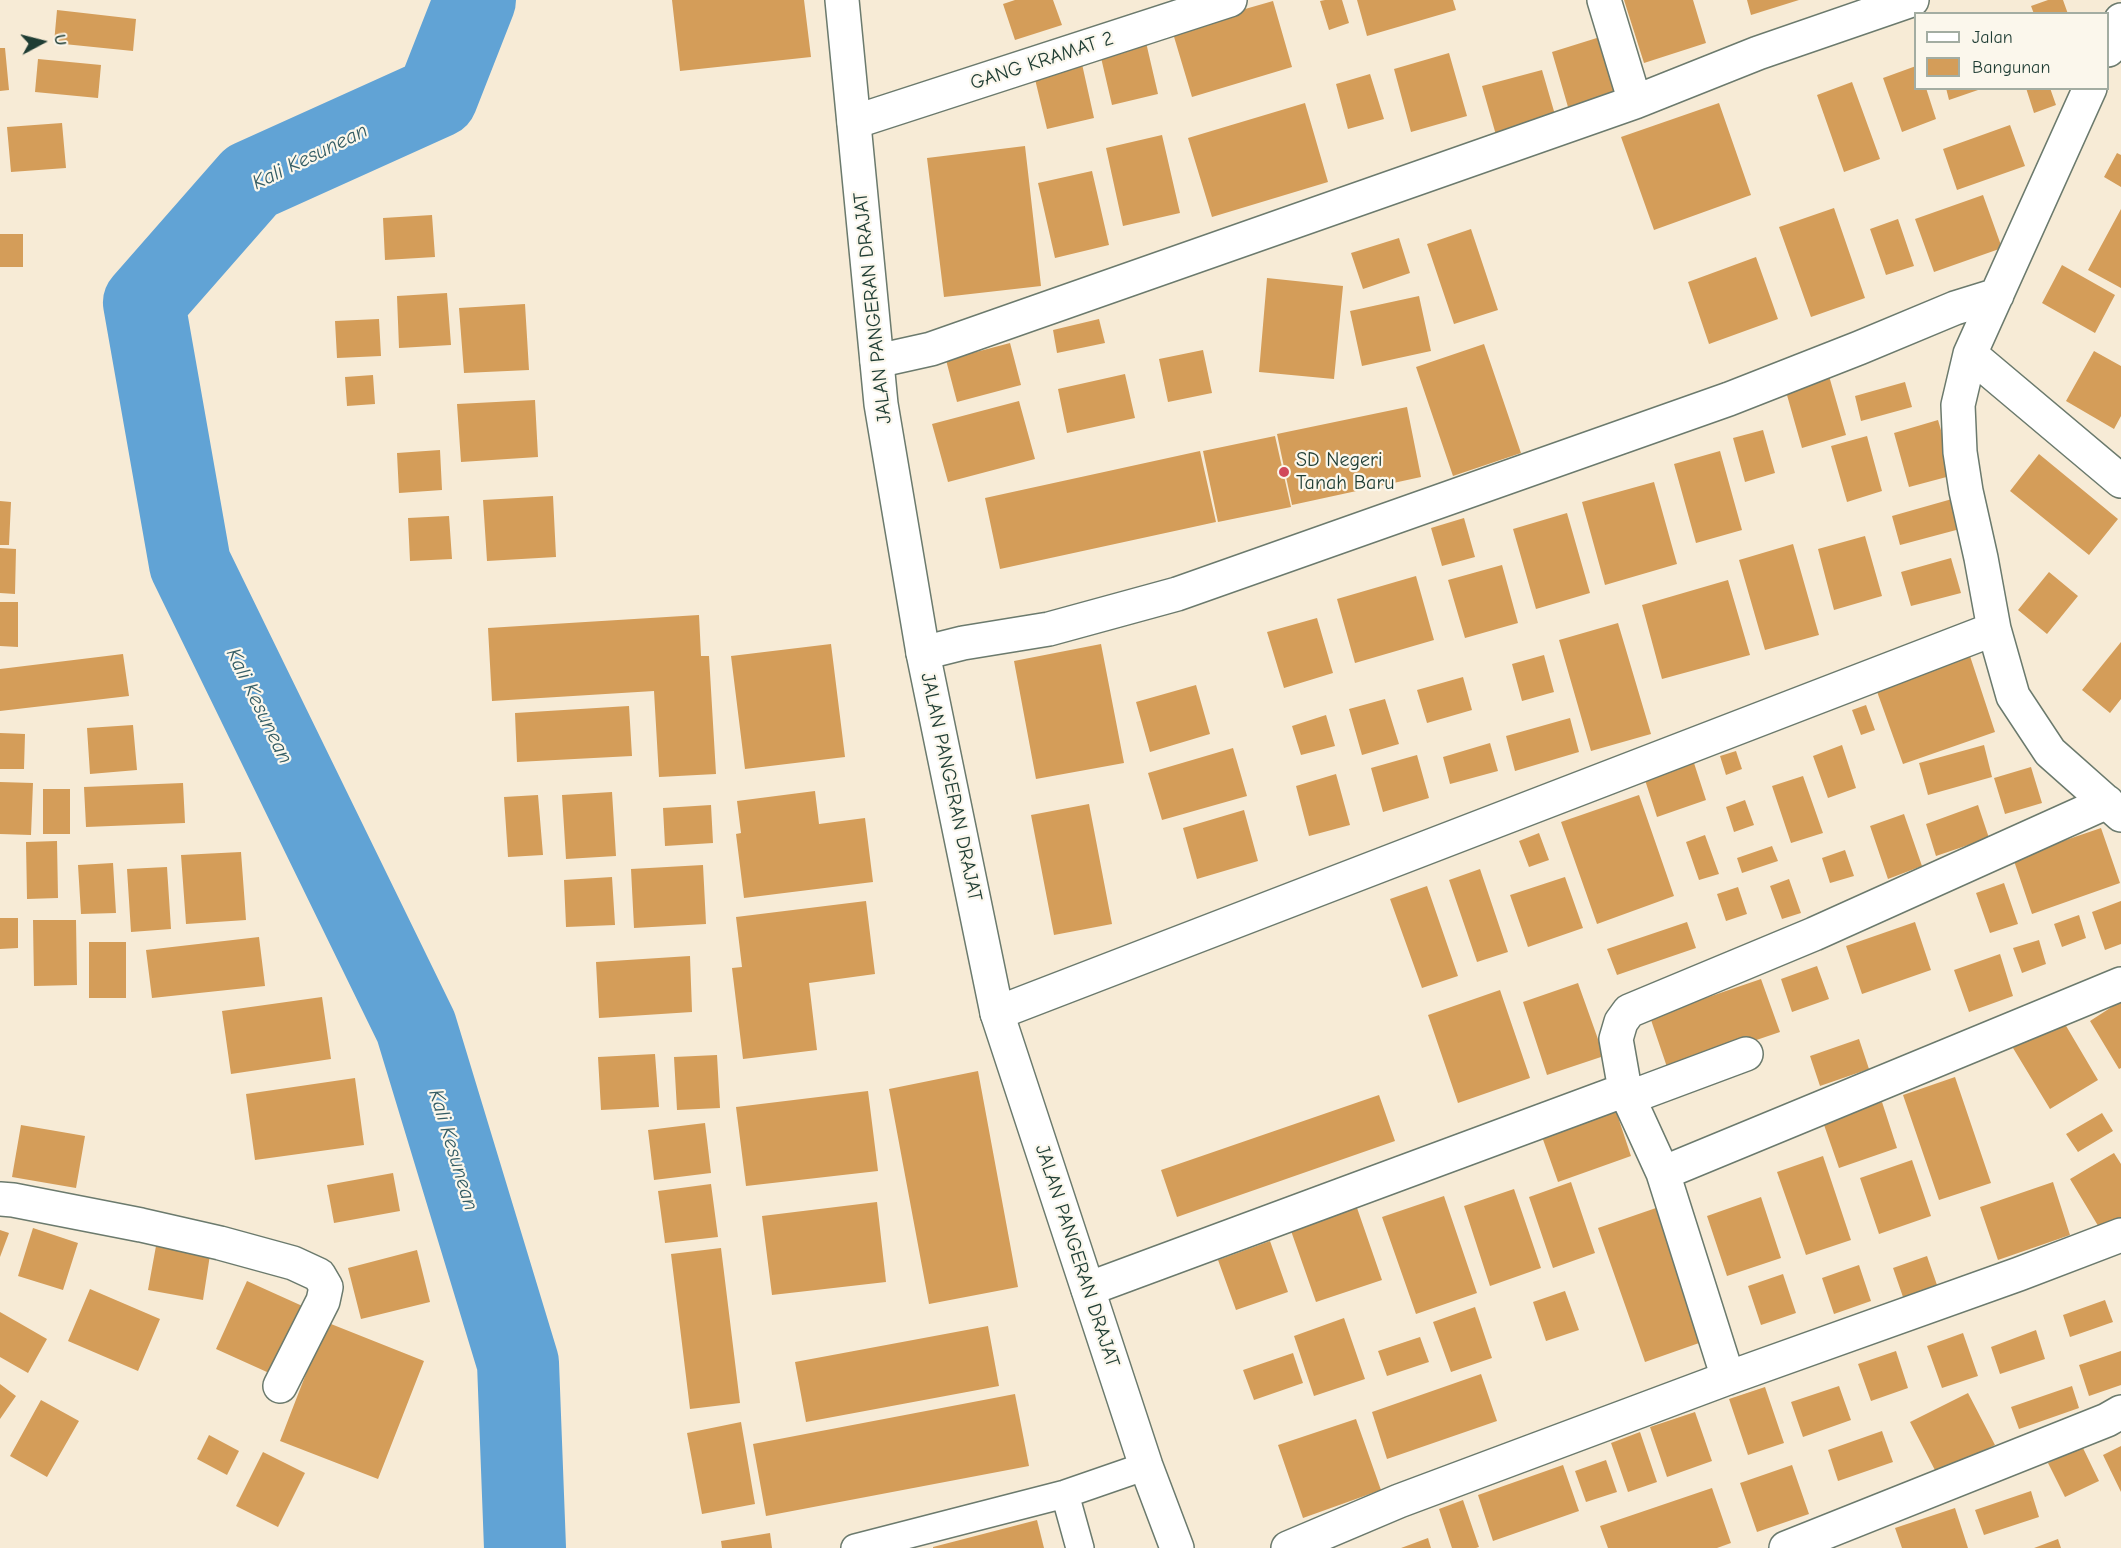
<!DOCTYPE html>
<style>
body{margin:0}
#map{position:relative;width:2121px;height:1548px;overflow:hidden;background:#f7ebd6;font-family:"Comic Neue",sans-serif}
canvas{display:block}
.legend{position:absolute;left:1914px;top:12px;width:195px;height:78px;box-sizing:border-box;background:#fbf7ec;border:2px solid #a3ada2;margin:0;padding:8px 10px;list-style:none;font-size:18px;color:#1f3d34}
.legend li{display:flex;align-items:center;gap:12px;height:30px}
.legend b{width:30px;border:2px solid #a3ada2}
.north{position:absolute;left:12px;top:12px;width:60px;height:60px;-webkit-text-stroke:4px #fbf7ec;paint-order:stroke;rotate:83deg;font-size:16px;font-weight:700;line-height:24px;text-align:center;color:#1f3d34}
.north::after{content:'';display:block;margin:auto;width:21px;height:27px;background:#1f3d34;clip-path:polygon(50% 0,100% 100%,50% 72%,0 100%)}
</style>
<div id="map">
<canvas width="2121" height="1548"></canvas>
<ul class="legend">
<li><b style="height:8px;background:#fff"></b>Jalan</li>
<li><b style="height:16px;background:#d49d59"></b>Bangunan</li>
</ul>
<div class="north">U</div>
</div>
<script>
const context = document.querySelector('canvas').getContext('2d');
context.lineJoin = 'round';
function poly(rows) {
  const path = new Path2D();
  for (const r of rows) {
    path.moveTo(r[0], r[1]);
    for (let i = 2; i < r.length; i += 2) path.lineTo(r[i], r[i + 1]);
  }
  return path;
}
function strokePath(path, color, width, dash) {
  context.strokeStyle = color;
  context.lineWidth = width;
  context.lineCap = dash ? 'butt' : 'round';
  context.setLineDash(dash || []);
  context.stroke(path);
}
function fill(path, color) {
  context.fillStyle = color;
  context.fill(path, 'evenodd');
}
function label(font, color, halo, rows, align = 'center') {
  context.font = font + ' "Comic Neue",sans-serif';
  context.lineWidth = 4.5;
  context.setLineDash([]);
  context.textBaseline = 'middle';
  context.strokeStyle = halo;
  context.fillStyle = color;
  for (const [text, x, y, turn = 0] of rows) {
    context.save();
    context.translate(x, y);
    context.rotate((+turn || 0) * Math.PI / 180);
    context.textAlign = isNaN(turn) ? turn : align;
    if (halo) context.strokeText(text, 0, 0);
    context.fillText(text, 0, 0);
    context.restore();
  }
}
strokePath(poly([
 [475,0,437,97,251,181,144,303,190,564,416,1027,518,1363,525,1548]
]), '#61a3d5', 82);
fill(poly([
 [672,0,804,0,811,57,680,71],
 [1015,0,1053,0,1062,25,1015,40,1003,4],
 [1325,0,1342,0,1349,23,1329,30,1320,1],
 [1357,0,1453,0,1456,10,1367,36],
 [1624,0,1693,0,1706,43,1644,63],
 [1747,0,1799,0,1751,15],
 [2048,0,2063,0,2068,14,2034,14,2031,6],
 [1273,1,1292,67,1192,97,1172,30],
 [57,10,136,19,133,51,54,43],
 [1600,37,1617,92,1568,107,1552,52],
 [1145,38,1158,94,1112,105,1099,49],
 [0,48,5,48,9,90,0,91],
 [1449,53,1467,116,1411,132,1394,69],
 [38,59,101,65,98,98,35,92],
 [1082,64,1094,118,1047,129,1034,75],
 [1916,66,1916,88,1926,88,1936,119,1902,132,1883,78],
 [1542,70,1558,125,1498,142,1482,86],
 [1370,74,1384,119,1348,129,1336,84],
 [1852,82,1880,159,1844,172,1817,95],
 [1946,88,1977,88,1978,90,1949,100],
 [2026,88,2050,88,2056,105,2034,113],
 [1305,103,1328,182,1212,217,1188,138],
 [1719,103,1751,195,1654,230,1621,137],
 [62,123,66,168,11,172,7,127],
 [2010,125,2025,166,1957,190,1943,149],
 [1162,135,1180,213,1123,226,1106,148],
 [1025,146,1041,286,944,297,927,158],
 [2117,153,2121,155,2121,187,2104,177],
 [1092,171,1109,245,1055,258,1038,183],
 [1983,195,2002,248,1934,272,1915,219],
 [1834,208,1865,298,1811,317,1779,227],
 [2121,209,2121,288,2088,270],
 [432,215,435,257,385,260,383,218],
 [1898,219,1914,266,1886,275,1870,229],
 [1471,229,1498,310,1454,324,1427,244],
 [0,234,23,234,23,267,0,267],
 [1399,238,1410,273,1363,289,1351,253],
 [1756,257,1778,319,1709,344,1688,282],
 [2062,265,2115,295,2095,333,2042,303],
 [1267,278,1343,286,1334,379,1259,372],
 [447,293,451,345,399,348,397,296],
 [1419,296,1431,351,1362,366,1350,311],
 [525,304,529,370,464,373,459,308],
 [379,319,381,356,337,358,335,321],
 [1099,319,1105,343,1057,353,1053,330],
 [1010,343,1021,385,957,402,946,360],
 [1484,344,1521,453,1453,476,1416,367],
 [1203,350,1212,393,1168,402,1159,359],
 [2094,351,2121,366,2121,416,2114,429,2066,401],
 [1827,369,1846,435,1802,448,1783,381],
 [1125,374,1135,418,1067,433,1058,389],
 [373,375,375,404,347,406,345,377],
 [1905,382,1912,407,1861,421,1855,396],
 [535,400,538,457,461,462,457,404],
 [1019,401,1035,459,948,482,932,424],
 [1407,407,1421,477,1292,505,1277,434],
 [1938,420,1954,475,1909,487,1894,433],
 [1763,430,1775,473,1745,482,1733,438],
 [1275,436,1291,507,1218,522,1203,451],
 [1867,436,1882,491,1847,502,1831,446],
 [440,450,442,490,399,493,397,453],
 [1200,451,1216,522,1000,569,985,498],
 [1720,451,1742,530,1696,543,1674,464],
 [2039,454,2118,519,2089,555,2010,491],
 [1654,482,1677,564,1605,585,1582,502],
 [553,496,556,557,487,561,483,500],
 [1952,499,1960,529,1900,545,1892,516],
 [0,501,11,502,9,545,0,545],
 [1567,513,1590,593,1536,609,1513,529],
 [449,516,452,559,410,561,408,518],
 [1464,518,1475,557,1442,566,1431,528],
 [1865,536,1882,596,1834,610,1818,549],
 [1793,544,1819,635,1765,650,1739,560],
 [0,548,16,549,15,594,0,593],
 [1951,558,1961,593,1911,606,1901,572],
 [1502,565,1518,623,1465,638,1448,580],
 [2049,572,2078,596,2047,634,2018,610],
 [1416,576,1434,640,1355,663,1337,599],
 [1728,580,1750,655,1662,679,1642,605],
 [0,602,18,602,18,647,0,646],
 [699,615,701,656,709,656,716,774,659,777,654,691,492,701,488,628],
 [1317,618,1333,673,1284,688,1267,632],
 [1618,623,1651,734,1591,751,1559,640],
 [2121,642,2121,699,2110,713,2082,690],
 [831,644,845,757,745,769,731,656],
 [1101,644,1124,763,1036,779,1014,661],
 [1969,653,1995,732,1903,764,1875,686],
 [123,654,129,696,0,711,0,669],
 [1544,655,1554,692,1522,701,1512,664],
 [1463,677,1472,710,1427,723,1417,690],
 [1196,685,1210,734,1150,752,1136,702],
 [1385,699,1399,744,1362,755,1349,709],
 [1866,705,1875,730,1861,735,1852,710],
 [629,706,632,756,517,762,515,713],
 [1326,715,1335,746,1301,755,1292,726],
 [1570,718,1579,752,1515,771,1506,736],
 [133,725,137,770,90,774,87,728],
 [0,733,25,734,24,769,0,769],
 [1490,743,1498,771,1450,784,1443,757],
 [1842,745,1856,788,1828,798,1813,756],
 [1984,745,1992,777,1928,795,1919,763],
 [1233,748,1247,796,1162,820,1148,773],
 [1736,751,1742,769,1726,775,1720,756],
 [1417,755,1429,798,1383,812,1371,768],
 [1694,763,1706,800,1657,817,1645,780],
 [2031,767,2042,803,2005,814,1994,778],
 [1336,774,1350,825,1309,836,1296,786],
 [1803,776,1823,833,1791,843,1772,786],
 [0,782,33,783,31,835,0,834],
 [183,783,185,823,86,827,84,787],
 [43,789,70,789,70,834,43,834],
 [815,791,819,824,865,818,873,882,744,898,736,834,741,833,737,801],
 [612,792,616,856,566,859,562,795],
 [538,795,543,855,508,857,504,797],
 [1639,795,1674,896,1597,924,1561,822],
 [1745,800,1754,825,1734,832,1726,807],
 [1089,804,1112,924,1054,935,1031,815],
 [711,805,713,843,665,846,663,808],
 [1978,805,1989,838,1936,856,1926,824],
 [1244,810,1258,861,1197,879,1183,828],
 [1904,814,1922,866,1888,879,1870,826],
 [2101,828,2120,883,2032,914,2013,858],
 [1539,833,1549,860,1529,867,1519,841],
 [1705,835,1719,874,1699,880,1686,842],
 [57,841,58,898,27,899,26,842],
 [1772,846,1778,861,1742,873,1737,858],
 [1845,850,1854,876,1830,883,1822,858],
 [241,852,246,920,186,924,181,855],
 [113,863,116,913,81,914,78,865],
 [703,865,706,924,634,928,631,869],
 [167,867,171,929,131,932,127,869],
 [1480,869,1508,952,1477,962,1449,880],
 [612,877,615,925,566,927,564,880],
 [1565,877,1583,928,1528,947,1510,895],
 [1789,879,1801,913,1782,919,1770,886],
 [2004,883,2018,924,1990,933,1976,893],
 [1427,886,1458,976,1422,988,1390,899],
 [1738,887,1747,914,1726,921,1717,894],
 [866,901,875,974,809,983,817,1050,743,1059,732,968,742,967,736,917],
 [2121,901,2121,944,2105,950,2092,912],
 [2079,915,2086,938,2062,947,2054,924],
 [0,918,18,918,18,948,0,949],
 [33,920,76,920,77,985,34,986],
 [1687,922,1696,948,1617,975,1607,949],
 [1915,922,1931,970,1862,994,1846,946],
 [259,937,265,986,152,998,146,950],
 [2039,940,2046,964,2022,973,2013,948],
 [89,942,126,942,126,998,89,998],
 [2000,954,2013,996,1969,1012,1954,970],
 [690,956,692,1012,599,1018,596,962],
 [1817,966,1829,999,1792,1012,1781,979],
 [1761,979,1780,1032,1668,1070,1650,1017],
 [1578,983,1604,1056,1547,1075,1523,1002],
 [1500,990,1530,1078,1458,1103,1428,1015],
 [322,997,331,1059,231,1074,222,1011],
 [2121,1001,2121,1068,2119,1069,2090,1021],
 [2062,1019,2098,1080,2050,1109,2013,1048],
 [1859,1039,1869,1069,1820,1086,1810,1056],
 [655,1054,659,1107,601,1110,598,1057],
 [717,1055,720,1108,677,1110,674,1057],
 [978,1071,1018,1287,929,1304,889,1089],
 [1955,1077,1991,1183,1939,1200,1903,1095],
 [355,1078,364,1145,255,1160,246,1094],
 [868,1091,878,1171,746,1186,736,1107],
 [1379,1095,1395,1141,1177,1217,1161,1170],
 [1882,1102,1897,1148,1839,1168,1823,1122],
 [1614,1105,1631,1156,1558,1182,1540,1131],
 [2102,1113,2113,1131,2078,1152,2066,1134],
 [705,1123,711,1173,654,1180,648,1130],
 [21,1125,85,1136,76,1188,12,1177],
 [2114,1153,2121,1164,2121,1217,2100,1229,2070,1179],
 [1823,1156,1851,1240,1806,1255,1777,1172],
 [1912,1160,1931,1216,1879,1234,1860,1178],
 [393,1173,400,1211,334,1223,327,1185],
 [1571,1182,1595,1253,1553,1268,1529,1197],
 [2053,1182,2070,1235,1998,1260,1980,1207],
 [711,1184,718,1237,665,1243,658,1191],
 [1514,1189,1541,1268,1490,1286,1464,1206],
 [1444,1196,1477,1293,1416,1314,1382,1217],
 [1761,1197,1781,1258,1727,1276,1707,1216],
 [877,1202,886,1282,772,1295,762,1216],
 [1356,1205,1382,1280,1316,1302,1290,1228],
 [1656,1208,1702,1342,1645,1362,1598,1228],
 [33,1228,78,1243,63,1290,18,1276],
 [0,1230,9,1233,0,1257],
 [1270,1241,1288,1292,1236,1310,1218,1260],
 [156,1246,210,1255,203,1300,148,1290],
 [721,1248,740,1403,690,1409,671,1254],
 [417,1250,430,1302,361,1319,348,1268],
 [1927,1256,1937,1285,1903,1297,1893,1268],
 [1859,1265,1871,1301,1834,1314,1822,1278],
 [1783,1274,1796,1313,1761,1325,1748,1286],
 [247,1281,309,1309,278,1377,216,1349],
 [90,1289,160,1319,138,1371,68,1341],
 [1565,1291,1579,1330,1546,1341,1533,1302],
 [2105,1300,2113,1322,2070,1337,2063,1315],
 [1475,1307,1492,1358,1451,1372,1433,1322],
 [0,1312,47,1339,28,1373,0,1357],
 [1344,1318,1365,1379,1314,1396,1294,1336],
 [326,1322,424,1361,378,1479,280,1441],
 [988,1326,999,1386,806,1422,795,1362],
 [2036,1330,2045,1359,2000,1374,1991,1347],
 [1963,1333,1978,1376,1942,1388,1927,1346],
 [1420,1337,1429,1362,1387,1376,1378,1351],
 [1896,1351,1908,1388,1871,1401,1858,1364],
 [2121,1351,2121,1385,2089,1396,2079,1365],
 [1293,1353,1303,1383,1254,1400,1243,1370],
 [1481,1374,1497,1421,1387,1459,1372,1412],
 [0,1384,16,1396,0,1419],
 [1839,1386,1851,1420,1803,1437,1791,1402],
 [2072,1386,2079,1408,2019,1429,2011,1407],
 [1765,1387,1784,1443,1748,1455,1729,1399],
 [1968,1393,1995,1445,1937,1474,1910,1422],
 [1015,1394,1029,1466,766,1516,753,1444],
 [41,1400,79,1421,47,1477,10,1456],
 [1695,1412,1712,1461,1667,1477,1650,1427],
 [1356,1419,1381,1490,1303,1518,1278,1445],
 [741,1422,755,1504,702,1514,687,1433],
 [1882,1431,1893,1462,1838,1481,1828,1450],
 [1640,1432,1657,1482,1628,1492,1611,1443],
 [209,1435,239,1451,227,1475,197,1459],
 [2082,1446,2099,1481,2065,1497,2048,1463],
 [2121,1446,2121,1492,2103,1455],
 [263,1452,305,1473,278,1527,236,1506],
 [1606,1460,1617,1492,1586,1502,1575,1471],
 [1563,1465,1579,1511,1493,1541,1478,1495],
 [1792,1465,1809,1514,1757,1532,1740,1483],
 [1712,1488,1731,1543,1717,1548,1608,1548,1600,1526],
 [2031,1491,2039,1517,1984,1535,1975,1510],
 [1463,1500,1479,1547,1476,1548,1452,1548,1439,1509],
 [1955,1508,1968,1548,1902,1548,1895,1528],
 [1037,1520,1044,1548,933,1548,933,1547],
 [770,1533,772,1548,722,1548,721,1541],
 [1428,1538,1431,1548,1401,1548],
 [2058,1539,2061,1548,2034,1548]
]), '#d49d59');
const service = poly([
 [1065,1494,1080,1548],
 [855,1548,1065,1494,1146,1466]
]);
const minor = poly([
 [1604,0,1635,102],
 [2108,50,2121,20],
 [2090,88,1970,354,1958,405,1960,452,1966,491,1981,558,1994,629,2013,696,2050,752,2121,815],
 [854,122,1230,0],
 [1970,354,2121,481],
 [877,361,931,349,1635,102,1758,53,1912,0],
 [923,653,963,643,1049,629,1177,594,1729,399,1859,348,1955,308,1997,295],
 [997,1013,1994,629],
 [1628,1098,1746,1054],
 [1663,1173,2121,984],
 [0,1199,13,1200,141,1225,220,1243,293,1263,319,1275,326,1287,323,1301,280,1386],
 [1088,1289,1625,1090],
 [1728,1378,1663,1173,1625,1090,1616,1039,1621,1022,1629,1011,1814,934,2107,802],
 [1288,1548,1399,1501,1728,1378,2019,1274,2121,1235],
 [1786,1548,2107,1420,2121,1412]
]);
const tertiary = poly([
 [842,0,881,404,923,653,997,1013,1146,1466,1177,1548]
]);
strokePath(service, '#6b7a6d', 30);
strokePath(minor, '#6b7a6d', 36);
strokePath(tertiary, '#6b7a6d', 36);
strokePath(service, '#fff', 27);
strokePath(minor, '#fff', 33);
strokePath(tertiary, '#fff', 33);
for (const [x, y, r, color] of [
 [1284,472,6,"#d1495b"]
]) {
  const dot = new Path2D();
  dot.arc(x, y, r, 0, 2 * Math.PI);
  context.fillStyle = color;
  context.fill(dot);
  strokePath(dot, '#fbf7ec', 2);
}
label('20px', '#1f3d34', '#fbf7ec', [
 ["GANG KRAMAT 2",1042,61,-18],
 ["JALAN PANGERAN DRAJAT",873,308,-96],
 ["JALAN PANGERAN DRAJAT",951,787,78],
 ["JALAN PANGERAN DRAJAT",1077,1256,72]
]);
label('20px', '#1f3d34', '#fbf7ec', [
 ["SD Negeri",1296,460],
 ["Tanah Baru",1296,483]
], 'left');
label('italic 21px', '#335c64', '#fbf7ec', [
 ["Kali Kesunean",310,157,-26],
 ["Kali Kesunean",259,706,64],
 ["Kali Kesunean",453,1150,73]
]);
</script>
